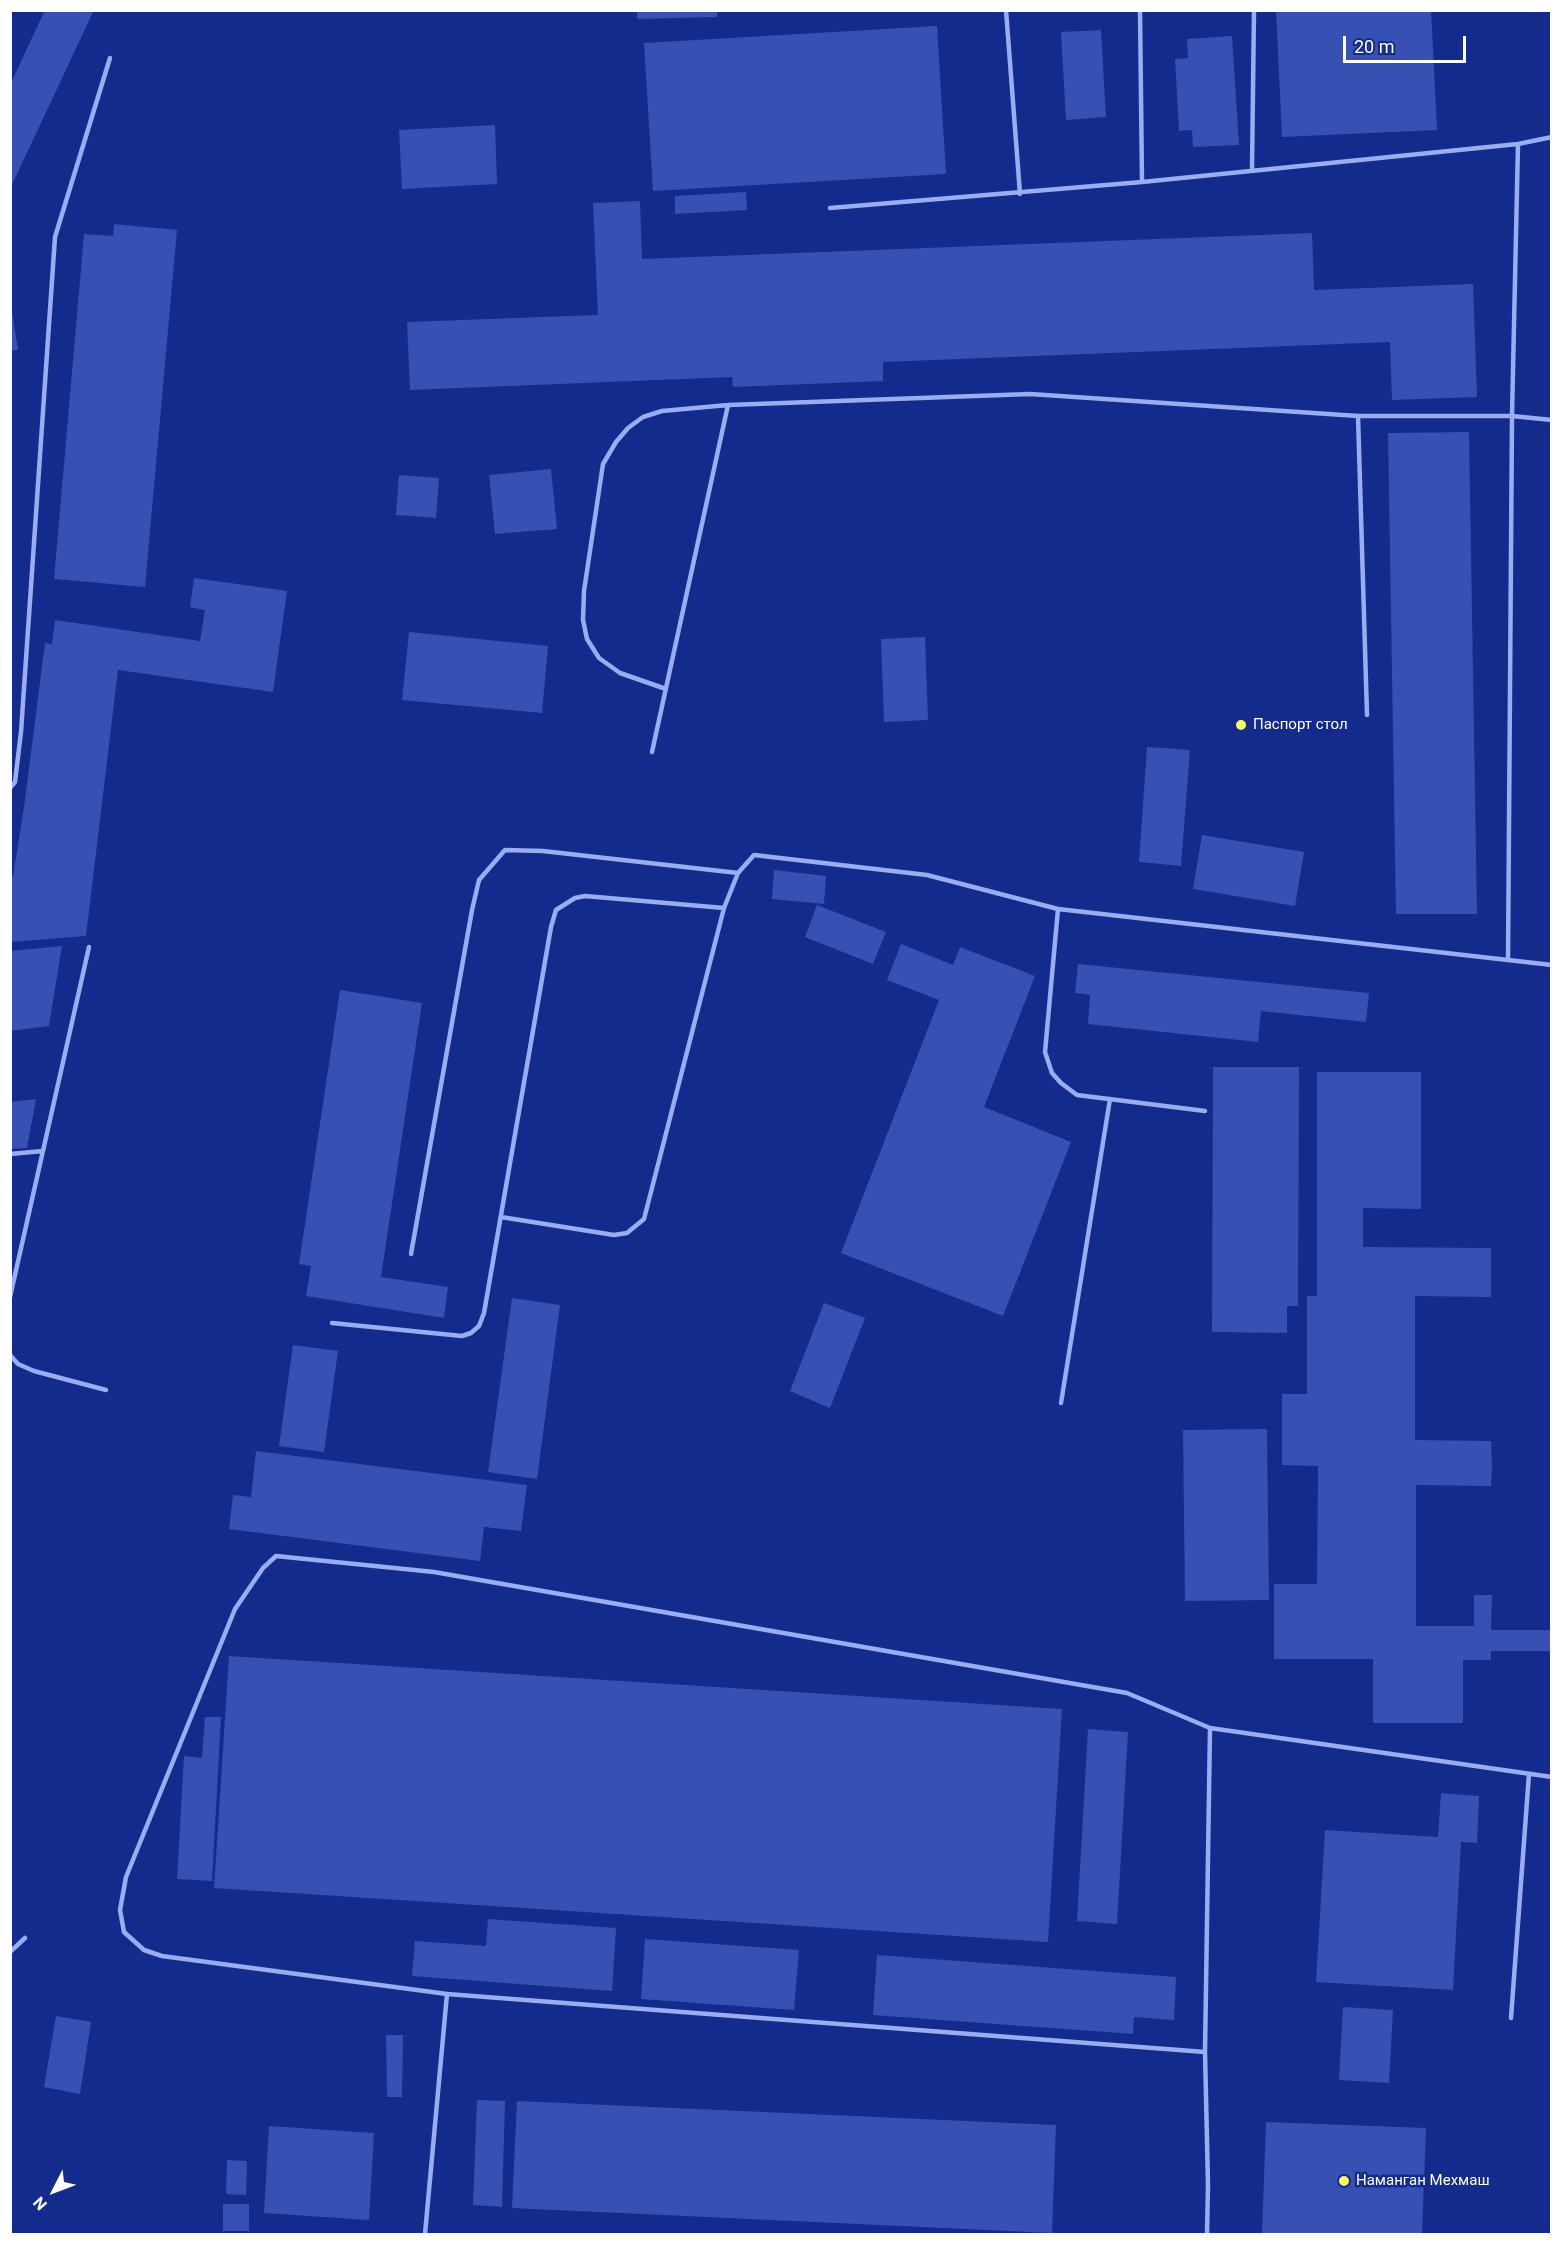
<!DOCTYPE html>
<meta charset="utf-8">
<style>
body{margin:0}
#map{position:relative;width:1562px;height:2245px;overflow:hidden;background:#132b8c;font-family:Roboto,sans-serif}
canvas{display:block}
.frame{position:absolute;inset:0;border:12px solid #fff;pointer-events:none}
.north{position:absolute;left:24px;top:2161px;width:60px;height:60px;-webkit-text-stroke:4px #132b8c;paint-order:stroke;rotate:228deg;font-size:16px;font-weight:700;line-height:24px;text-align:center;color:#fff}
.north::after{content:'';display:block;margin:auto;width:21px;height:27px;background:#fff;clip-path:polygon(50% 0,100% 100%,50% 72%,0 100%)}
.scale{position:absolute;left:1343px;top:36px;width:123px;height:27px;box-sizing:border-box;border:3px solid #fff;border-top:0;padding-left:8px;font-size:18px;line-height:21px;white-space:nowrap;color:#fff;-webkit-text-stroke:4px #132b8c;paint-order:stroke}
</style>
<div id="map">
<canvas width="1562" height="2245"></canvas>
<div class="frame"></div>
<div class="north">N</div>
<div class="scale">20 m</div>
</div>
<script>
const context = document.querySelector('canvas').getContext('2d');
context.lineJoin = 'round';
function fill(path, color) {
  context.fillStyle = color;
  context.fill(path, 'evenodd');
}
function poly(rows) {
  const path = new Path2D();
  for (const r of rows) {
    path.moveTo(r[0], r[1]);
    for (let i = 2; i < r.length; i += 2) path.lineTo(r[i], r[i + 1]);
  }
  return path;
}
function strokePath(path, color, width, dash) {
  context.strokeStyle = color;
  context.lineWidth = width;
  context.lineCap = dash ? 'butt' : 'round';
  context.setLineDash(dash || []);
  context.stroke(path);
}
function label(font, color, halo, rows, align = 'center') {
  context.font = font + ' Roboto,sans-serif';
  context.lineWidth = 5;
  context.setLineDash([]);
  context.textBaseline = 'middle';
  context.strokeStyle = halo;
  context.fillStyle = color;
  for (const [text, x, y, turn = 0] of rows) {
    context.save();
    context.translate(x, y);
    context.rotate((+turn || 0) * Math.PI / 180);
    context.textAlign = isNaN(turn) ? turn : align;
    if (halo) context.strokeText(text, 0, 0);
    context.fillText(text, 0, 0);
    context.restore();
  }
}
fill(poly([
 [45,10,94,10,10,189,10,85],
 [637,10,717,10,717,17,637,19],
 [1276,10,1431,10,1437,130,1282,137],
 [937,26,946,174,653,191,644,43],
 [1101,30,1106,117,1066,120,1061,32],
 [1232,36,1239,145,1193,147,1192,130,1179,131,1175,59,1188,58,1187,39],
 [495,125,497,184,402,189,399,130],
 [746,192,747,210,675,214,675,196],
 [640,201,642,259,1312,233,1314,290,1473,284,1477,397,1392,400,1390,342,883,362,883,381,733,387,732,377,410,390,407,322,598,315,593,203],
 [114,224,177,230,145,587,54,579,84,234,113,236],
 [10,299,18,350,10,351],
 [1469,432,1477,914,1396,914,1388,433],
 [551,469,557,529,495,534,489,475],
 [399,475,439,478,436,518,396,515],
 [194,578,287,591,273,692,118,670,86,936,10,942,10,876,13,876,24,807,45,643,52,644,55,620,200,641,205,610,190,607],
 [409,632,548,646,542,713,402,700],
 [925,637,928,720,884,722,881,639],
 [1147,747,1190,750,1181,866,1139,862],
 [1202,835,1304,852,1295,906,1193,889],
 [774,870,826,876,824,904,772,899],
 [817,905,886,932,873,964,805,937],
 [901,944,953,965,960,947,1035,976,984,1107,1071,1142,1003,1316,841,1253,939,1000,887,980],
 [62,946,49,1026,10,1031,10,951],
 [1078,964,1369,993,1366,1022,1261,1011,1258,1042,1088,1024,1090,995,1075,993],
 [340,990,422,1003,381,1277,448,1287,444,1318,306,1296,311,1266,299,1264],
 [1213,1067,1299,1067,1298,1306,1287,1306,1287,1333,1212,1332],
 [1317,1072,1421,1072,1421,1209,1363,1208,1363,1247,1491,1248,1491,1297,1415,1296,1415,1440,1491,1441,1492,1466,1491,1486,1416,1485,1416,1626,1474,1626,1474,1595,1492,1595,1491,1630,1551,1630,1551,1651,1491,1651,1491,1660,1463,1660,1463,1723,1373,1723,1373,1659,1274,1659,1274,1584,1317,1584,1318,1466,1282,1465,1282,1394,1307,1394,1307,1296,1317,1296],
 [36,1099,27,1148,10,1149,10,1102],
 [512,1298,560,1305,537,1479,488,1472],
 [824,1303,865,1318,830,1408,790,1391],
 [293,1345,338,1351,324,1452,279,1446],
 [1267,1429,1269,1600,1185,1601,1183,1430],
 [256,1451,527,1485,521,1531,484,1527,480,1561,229,1529,233,1495,251,1497],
 [229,1656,1062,1709,1048,1942,214,1888],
 [205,1717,221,1717,212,1881,177,1879,184,1756,202,1758],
 [1088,1729,1128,1732,1117,1924,1077,1921],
 [1441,1793,1479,1796,1477,1843,1461,1842,1453,1990,1316,1982,1325,1830,1438,1837],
 [488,1919,616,1928,612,1991,412,1976,415,1941,486,1946],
 [645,1939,799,1950,794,2010,641,1999],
 [877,1955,1176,1977,1174,2020,1134,2017,1133,2034,873,2015],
 [1343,2007,1393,2010,1389,2083,1339,2080],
 [56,2016,91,2022,80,2094,44,2087],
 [386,2035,403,2035,402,2097,387,2097],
 [477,2100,505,2101,502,2207,473,2205],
 [517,2101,1056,2125,1052,2233,512,2208],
 [1266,2122,1426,2128,1422,2234,1262,2234],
 [269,2126,374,2133,369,2220,264,2213],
 [227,2160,247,2161,246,2195,226,2194],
 [223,2204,249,2204,249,2231,223,2231]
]), '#3650b4');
strokePath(poly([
 [1006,10,1020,194],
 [1140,10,1142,182],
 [1252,170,1254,10],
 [830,208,1142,182,1518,144,1552,137],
 [1358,416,1367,715],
 [666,689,620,673,599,658,587,639,583,620,584,591,603,464,616,442,628,428,643,417,662,411,728,405,1030,394,1358,416,1512,416,1552,420],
 [652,752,728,405],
 [10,788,15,782,21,732,55,237,110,58],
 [1058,909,1045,1052,1052,1073,1061,1083,1077,1095,1205,1111],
 [1508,960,1512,416,1518,144],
 [10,1154,43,1151],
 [501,1217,614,1235,627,1233,644,1219,724,908],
 [411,1254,472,910,479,880,505,850,543,851,738,873,754,855,927,875,1058,909,1552,965],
 [10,1297,89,947],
 [332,1323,462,1336,471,1333,479,1326,484,1313,551,927,556,910,575,898,585,896,724,908,738,873],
 [10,1355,18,1364,34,1371,106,1390],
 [1061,1403,1110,1099],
 [10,1952,25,1938],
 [447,1994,162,1956,144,1950,124,1932,120,1910,126,1877,235,1609,263,1568,276,1556,434,1572,1127,1693,1210,1728],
 [1511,2018,1529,1774],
 [425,2234,447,1994,1205,2052],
 [1207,2234,1208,2185,1205,2052,1210,1728,1552,1777]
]), '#9badf1', 4.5);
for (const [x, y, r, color] of [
 [1241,725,6,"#fff75b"],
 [1344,2181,6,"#fff75b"]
]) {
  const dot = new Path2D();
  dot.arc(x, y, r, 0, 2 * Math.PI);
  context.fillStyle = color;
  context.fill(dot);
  strokePath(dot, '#132b8c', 2);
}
label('15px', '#fff', '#132b8c', [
 ["Паспорт стол",1253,725],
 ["Наманган Мехмаш",1356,2181]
], 'left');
</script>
